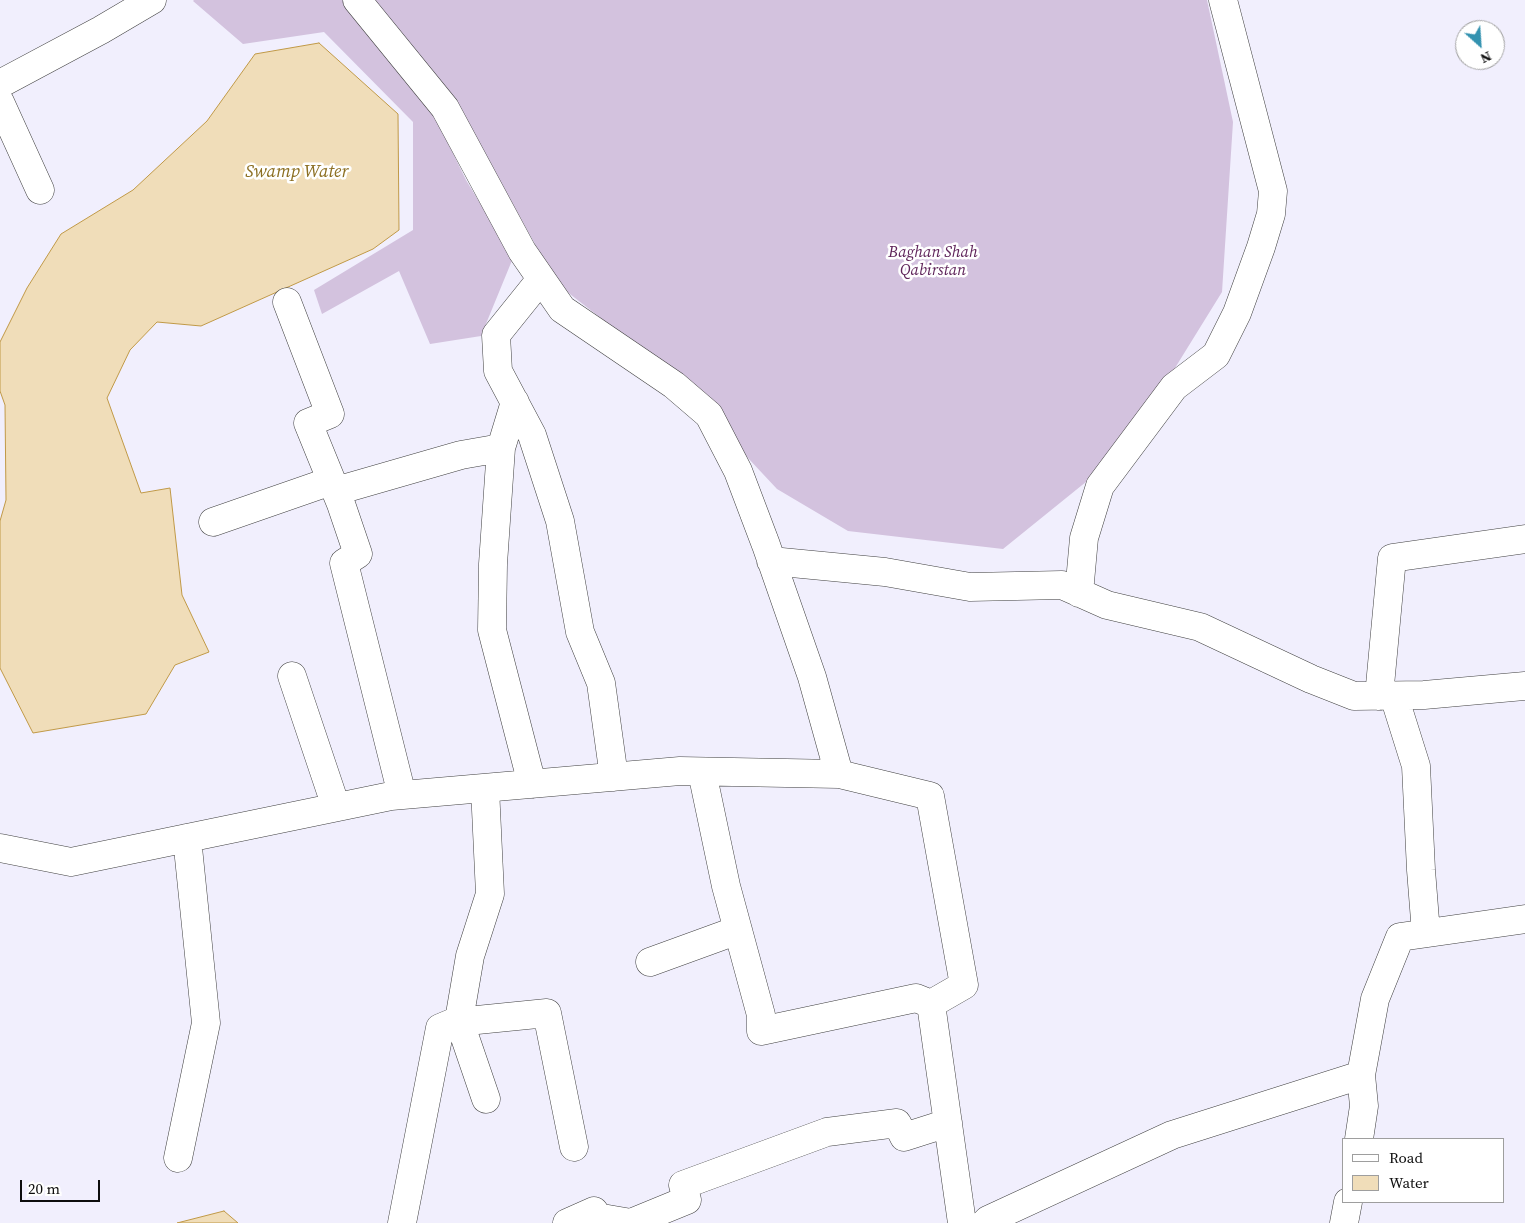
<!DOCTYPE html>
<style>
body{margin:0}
#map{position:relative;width:1525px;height:1223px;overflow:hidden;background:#f1effd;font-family:"Source Serif 4",serif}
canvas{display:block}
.legend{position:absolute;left:1342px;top:1138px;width:162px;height:65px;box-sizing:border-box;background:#fff;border:1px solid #9e9e9e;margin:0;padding:6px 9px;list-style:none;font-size:15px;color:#0d0d0d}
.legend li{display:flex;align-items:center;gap:10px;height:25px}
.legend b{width:25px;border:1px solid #9e9e9e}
.north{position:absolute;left:1455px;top:20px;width:50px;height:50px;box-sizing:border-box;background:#fff;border:1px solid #9e9e9e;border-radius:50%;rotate:154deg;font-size:14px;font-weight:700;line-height:20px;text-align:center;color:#0d0d0d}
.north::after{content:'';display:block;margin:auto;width:18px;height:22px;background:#3392b0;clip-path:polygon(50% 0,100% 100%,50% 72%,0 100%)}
.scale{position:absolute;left:20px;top:1180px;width:80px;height:22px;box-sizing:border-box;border:2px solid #0d0d0d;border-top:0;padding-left:6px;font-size:15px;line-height:18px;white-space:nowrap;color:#0d0d0d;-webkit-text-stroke:4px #fff;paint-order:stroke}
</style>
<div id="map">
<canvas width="1525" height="1223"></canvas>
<ul class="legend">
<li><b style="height:6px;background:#fff"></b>Road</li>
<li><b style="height:14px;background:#f0ddb9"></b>Water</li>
</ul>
<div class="north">N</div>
<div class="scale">20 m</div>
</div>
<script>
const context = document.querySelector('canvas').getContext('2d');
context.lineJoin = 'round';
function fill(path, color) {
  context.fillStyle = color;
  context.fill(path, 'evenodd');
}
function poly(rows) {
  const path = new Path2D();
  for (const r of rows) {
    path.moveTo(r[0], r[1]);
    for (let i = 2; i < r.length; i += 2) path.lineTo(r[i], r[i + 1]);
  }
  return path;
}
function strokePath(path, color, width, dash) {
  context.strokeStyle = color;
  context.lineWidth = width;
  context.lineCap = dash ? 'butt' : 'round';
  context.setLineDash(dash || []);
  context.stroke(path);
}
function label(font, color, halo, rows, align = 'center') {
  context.font = font + ' "Source Serif 4",serif';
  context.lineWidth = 5;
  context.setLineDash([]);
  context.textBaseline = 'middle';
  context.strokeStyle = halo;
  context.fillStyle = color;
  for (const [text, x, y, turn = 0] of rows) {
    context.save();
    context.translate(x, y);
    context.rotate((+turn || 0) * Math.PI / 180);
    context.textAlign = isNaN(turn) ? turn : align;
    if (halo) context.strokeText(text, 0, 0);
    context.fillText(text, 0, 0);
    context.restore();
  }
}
fill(poly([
 [194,0,342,0,428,102,466,180,513,258,481,336,430,344,399,271,322,314,314,290,413,230,413,122,324,32,243,44,193,1],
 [373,0,1207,0,1233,122,1222,292,1123,452,1003,549,848,531,777,489,733,442,714,406,557,284,468,123]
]), '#d3c2de');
const water = poly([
 [319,43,398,114,399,230,373,249,201,326,157,322,130,350,107,398,141,493,170,488,182,595,209,652,175,665,146,714,33,733,0,668,0,521,6,500,5,405,0,391,0,342,27,288,61,234,133,190,207,121,255,54,319,43],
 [224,1211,238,1223,177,1223,224,1211]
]);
fill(water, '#f0ddb9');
strokePath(water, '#c09947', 1);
const minor = poly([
 [357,0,445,108,522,251,562,309,674,385,709,415,738,471,766,545,812,677,839,774],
 [0,84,101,30,152,0],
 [0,102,40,190],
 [541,279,496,335,498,371,532,435,560,521,580,632,601,683,614,777],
 [287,302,330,414,308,423,341,504,358,554,344,563,402,795],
 [515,402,501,448,493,564,492,630,532,784],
 [336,491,461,455,501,448],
 [213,522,331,481],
 [771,561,885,572,970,587,1062,585,1107,605,1200,627,1311,679,1354,696,1424,695,1525,686],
 [1079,593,1084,538,1100,486,1174,387,1216,355,1237,313,1261,247,1271,214,1273,191,1223,0],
 [292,676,336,807],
 [1379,696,1392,558,1525,539],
 [1394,696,1416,766,1421,870,1426,933],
 [485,788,490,894,470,956,459,1020,486,1099],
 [0,848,71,862,391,796,680,771,839,774,930,796,964,985,931,1004,916,998,761,1031,761,1015,726,886,702,772],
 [650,962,738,930],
 [931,1004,962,1223],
 [1359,1139,1364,1106,1361,1075,1375,999,1400,937,1525,919],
 [178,1158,206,1023,187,838],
 [402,1223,440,1028,459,1020,477,1020,547,1013,574,1147],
 [567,1223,594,1211,596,1217,631,1223,687,1200,683,1185,827,1132,897,1123,904,1137,948,1123],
 [985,1223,988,1220,1172,1135,1361,1075],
 [1344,1223,1348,1202]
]);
strokePath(minor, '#404040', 29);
strokePath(minor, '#fff', 28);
label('italic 16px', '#5f245a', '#fff', [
 ["Baghan Shah",933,253],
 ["Qabirstan",933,271]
]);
label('italic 18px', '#8c6f22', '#fff', [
 ["Swamp Water",297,172]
]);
</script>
